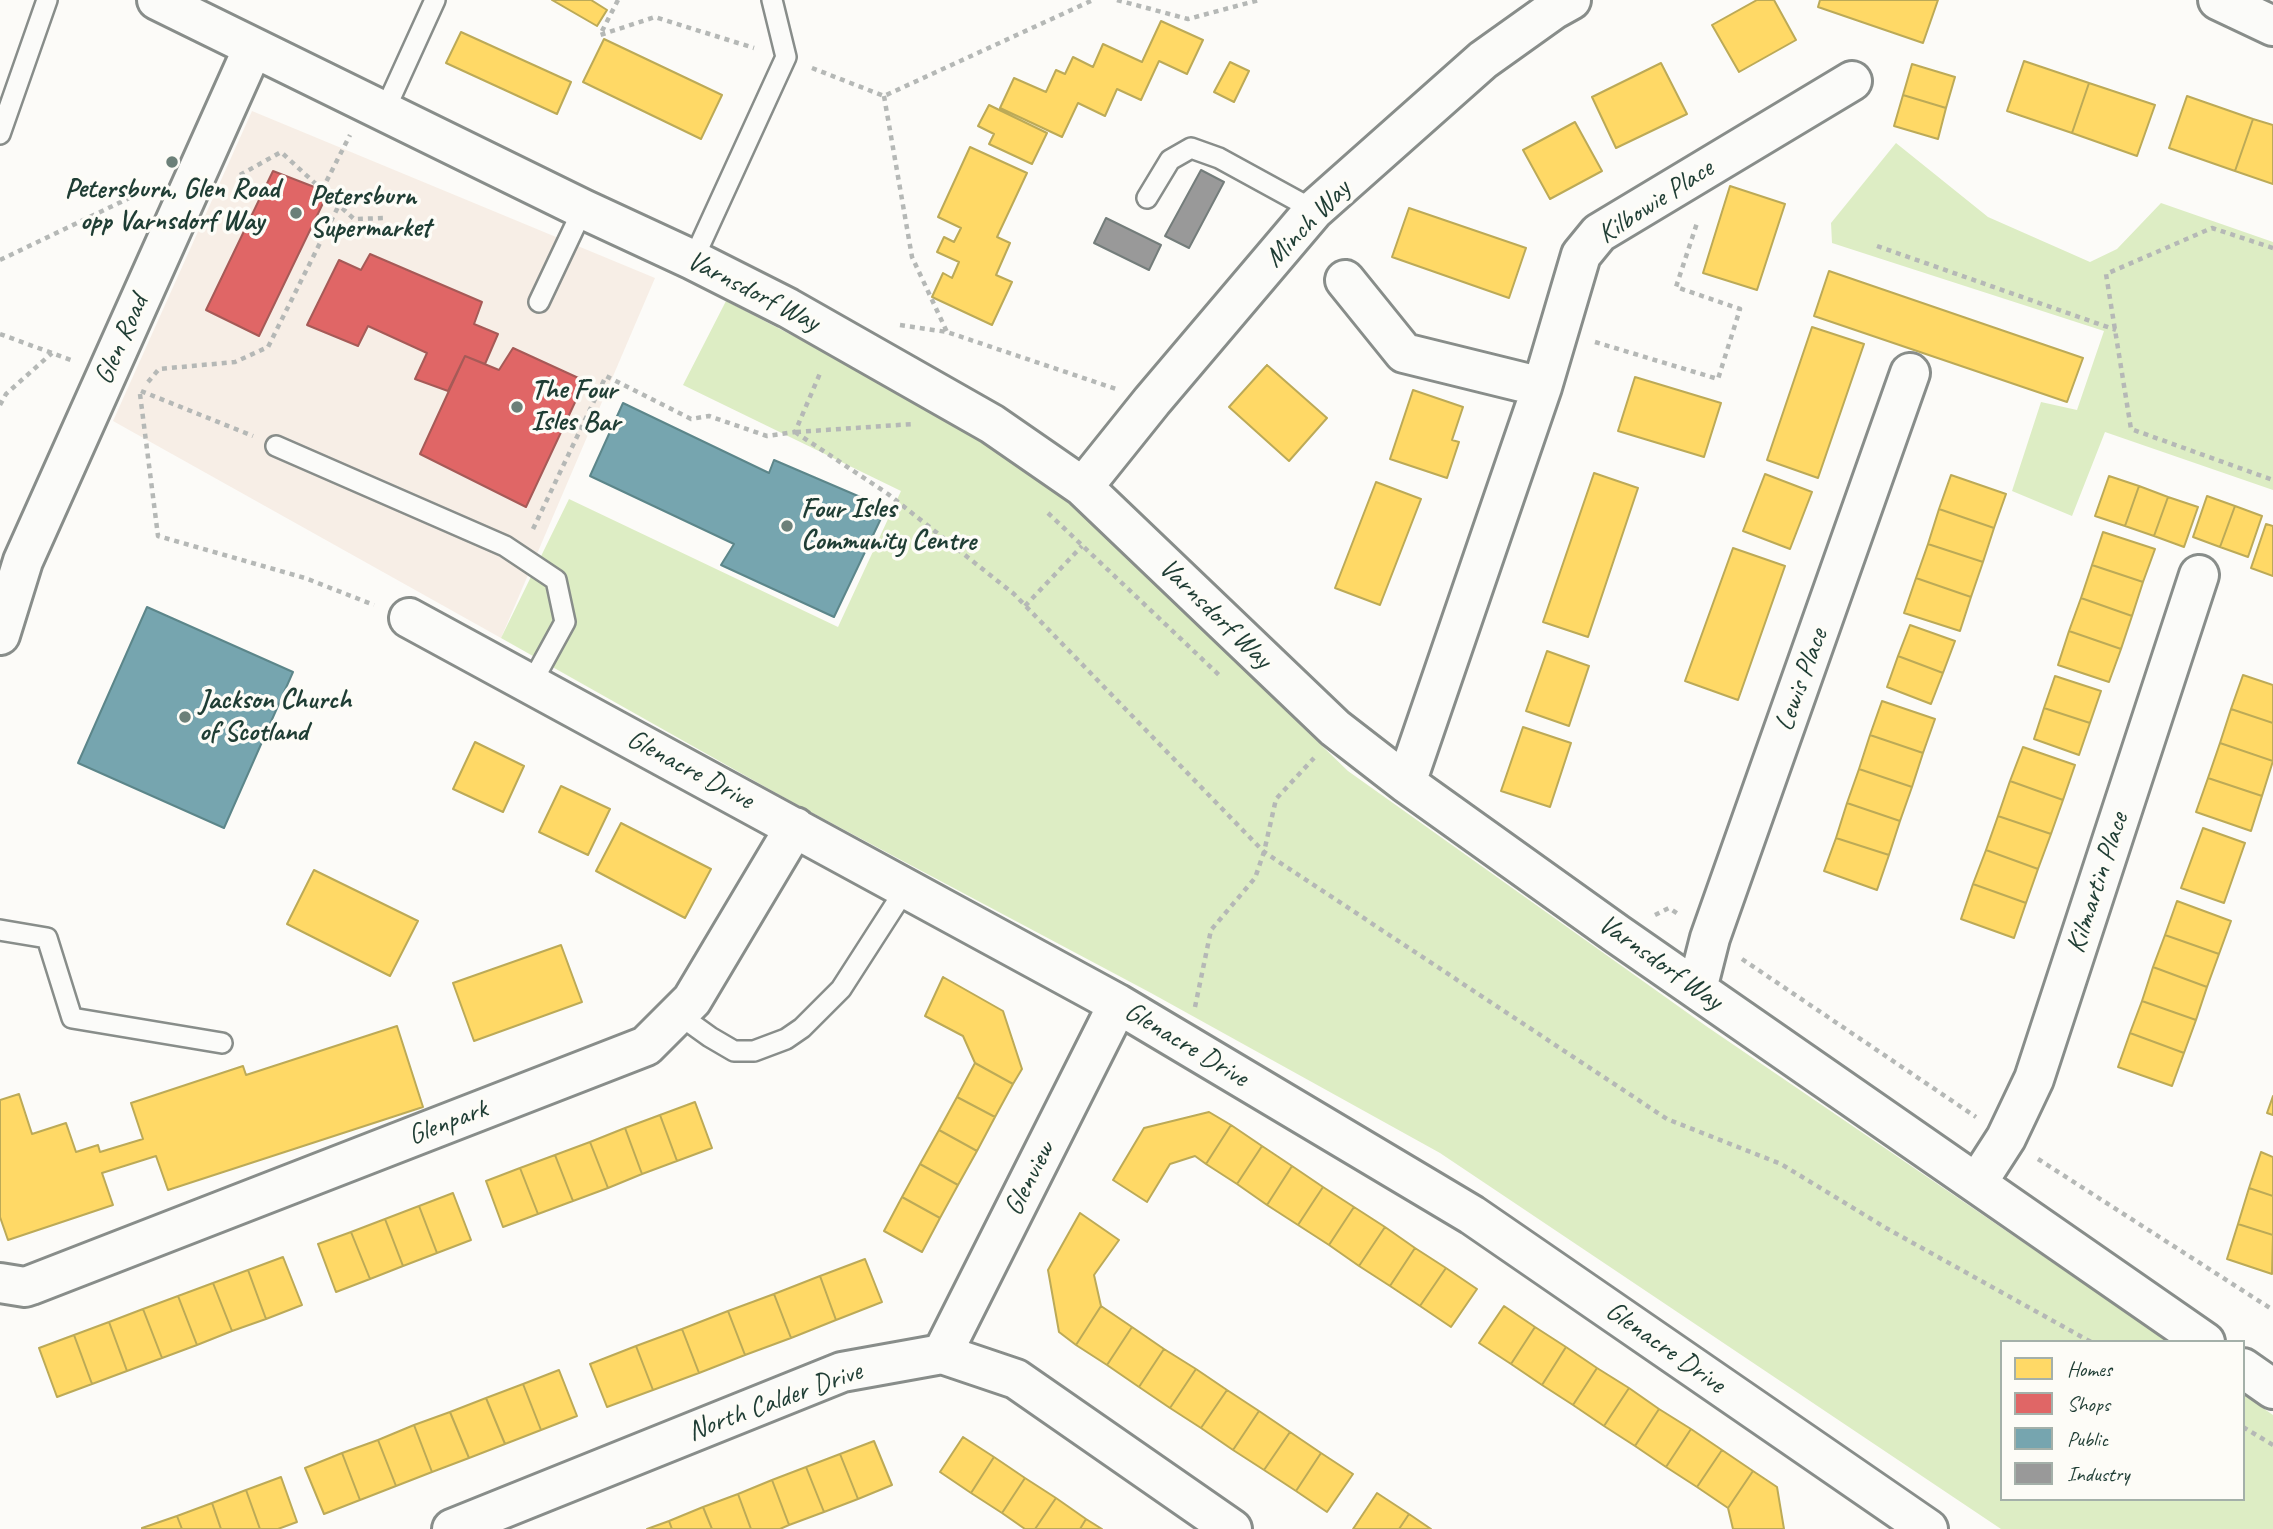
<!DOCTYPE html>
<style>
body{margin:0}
#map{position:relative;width:2273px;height:1529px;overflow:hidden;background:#fcfbf8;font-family:Caveat,sans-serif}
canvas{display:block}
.legend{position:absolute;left:2000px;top:1340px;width:245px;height:161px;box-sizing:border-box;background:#fdfcf7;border:2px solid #a4b0a9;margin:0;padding:9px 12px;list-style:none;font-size:21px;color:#1f3d34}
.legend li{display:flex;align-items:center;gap:14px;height:35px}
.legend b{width:35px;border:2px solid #a4b0a9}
</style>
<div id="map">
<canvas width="2273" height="1529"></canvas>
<ul class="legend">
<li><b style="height:19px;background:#ffd966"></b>Homes</li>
<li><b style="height:19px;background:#e06666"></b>Shops</li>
<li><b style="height:19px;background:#76a5af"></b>Public</li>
<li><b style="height:19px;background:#999"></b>Industry</li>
</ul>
</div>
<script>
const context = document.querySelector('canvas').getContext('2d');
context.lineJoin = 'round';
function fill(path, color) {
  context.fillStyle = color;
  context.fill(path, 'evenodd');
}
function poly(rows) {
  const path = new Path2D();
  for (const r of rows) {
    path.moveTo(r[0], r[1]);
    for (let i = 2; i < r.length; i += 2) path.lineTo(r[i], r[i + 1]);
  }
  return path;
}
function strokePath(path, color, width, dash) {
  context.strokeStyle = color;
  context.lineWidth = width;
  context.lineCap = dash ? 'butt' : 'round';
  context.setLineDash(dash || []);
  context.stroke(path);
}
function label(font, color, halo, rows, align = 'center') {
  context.font = font + ' Caveat,sans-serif';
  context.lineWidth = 7;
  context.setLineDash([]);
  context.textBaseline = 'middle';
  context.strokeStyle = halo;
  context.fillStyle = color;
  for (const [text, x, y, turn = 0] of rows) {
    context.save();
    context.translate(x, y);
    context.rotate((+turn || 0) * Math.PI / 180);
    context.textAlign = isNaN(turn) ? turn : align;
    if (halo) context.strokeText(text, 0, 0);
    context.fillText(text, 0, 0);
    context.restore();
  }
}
fill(poly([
 [252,111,655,278,501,638,113,421]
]), '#f7eee6');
fill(poly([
 [1896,143,1988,217,2090,262,2117,249,2161,203,2273,242,2273,490,2105,432,2072,516,2012,491,2041,402,2077,410,2104,331,1832,243,1831,223],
 [726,301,965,425,1068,501,1348,771,1706,1026,2169,1342,2002,1342,2002,1499,2243,1499,2243,1394,2273,1415,2273,1529,2001,1529,1440,1153,1151,993,792,802,501,638,569,499,838,627,901,491,683,385]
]), '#ddedc4');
const homes = poly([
 [552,0,591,0,607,10,597,26,552,0],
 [1757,0,1774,0,1796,40,1739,72,1712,25,1757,0],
 [1820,0,1938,0,1923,43,1818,7,1820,0],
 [1161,21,1203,40,1187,74,1159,61,1141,100,1117,89,1105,116,1078,103,1062,137,1000,108,1014,78,1046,92,1056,70,1065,74,1073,57,1093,67,1103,44,1142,62,1161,21],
 [461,32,571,82,557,114,446,63,461,32],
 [604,39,722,95,701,139,583,82,604,39],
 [2024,61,2089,83,2072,133,2007,111,2024,61],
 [1230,62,1249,71,1234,102,1214,92,1230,62],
 [1661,63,1687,114,1616,148,1592,97,1661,63],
 [1912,64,1955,77,1946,108,1903,95,1912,64],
 [2089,83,2155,105,2137,156,2072,133,2089,83],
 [1903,95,1946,108,1938,139,1894,126,1903,95],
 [2187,96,2253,119,2235,171,2169,148,2187,96],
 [989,105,1047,133,1032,164,989,144,994,134,978,126,989,105],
 [2253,119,2273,125,2273,184,2235,171,2253,119],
 [1575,122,1602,171,1550,199,1523,150,1575,122],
 [970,147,1027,173,997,237,1010,243,996,275,1012,282,992,325,932,297,943,273,952,278,959,262,937,252,944,237,954,242,961,228,938,217,970,147],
 [1730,186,1785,204,1757,290,1703,273,1730,186],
 [1409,208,1526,248,1509,298,1392,257,1409,208],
 [1829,271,2083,358,2067,402,1814,316,1829,271],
 [1812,327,1864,344,1818,478,1767,460,1812,327],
 [1267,365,1327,418,1289,461,1229,407,1267,365],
 [1635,377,1721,403,1704,457,1618,431,1635,377],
 [1413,390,1463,407,1452,440,1459,442,1447,478,1390,459,1413,390],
 [1594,473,1638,488,1588,637,1543,622,1594,473],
 [1765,474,1812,492,1790,549,1743,531,1765,474],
 [1951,475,2006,494,1994,528,1939,509,1951,475],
 [2109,476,2139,486,2125,526,2095,516,2109,476],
 [1376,482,1421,499,1380,605,1335,588,1376,482],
 [2139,486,2168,497,2154,536,2125,526,2139,486],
 [2207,496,2235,506,2220,547,2193,537,2207,496],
 [2168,497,2198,507,2184,547,2154,536,2168,497],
 [2235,506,2262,516,2248,557,2220,547,2235,506],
 [1939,509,1994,528,1983,562,1928,544,1939,509],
 [2266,524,2273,526,2273,576,2251,568,2266,524],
 [2103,532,2155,549,2143,582,2092,565,2103,532],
 [1928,544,1983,562,1971,597,1916,578,1928,544],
 [1733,548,1785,566,1738,700,1685,681,1733,548],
 [2092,565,2143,582,2132,616,2081,598,2092,565],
 [1916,578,1971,597,1960,631,1904,613,1916,578],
 [2081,598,2132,616,2121,649,2069,631,2081,598],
 [1910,625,1955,641,1943,673,1898,656,1910,625],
 [2069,631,2121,649,2109,682,2058,665,2069,631],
 [1547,651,1589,666,1569,726,1526,711,1547,651],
 [1898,656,1943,673,1931,704,1887,687,1898,656],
 [2243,675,2273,685,2273,723,2231,709,2243,675],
 [2055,676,2101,691,2090,723,2044,708,2055,676],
 [1882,701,1935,719,1923,753,1870,735,1882,701],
 [2044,708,2090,723,2079,755,2034,739,2044,708],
 [2231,709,2273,723,2273,761,2220,743,2231,709],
 [1523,727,1571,743,1550,807,1501,791,1523,727],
 [1870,735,1923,753,1912,787,1859,769,1870,735],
 [475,742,524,766,503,812,453,789,475,742],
 [2220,743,2273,761,2262,796,2208,778,2220,743],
 [2023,747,2075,765,2063,800,2010,781,2023,747],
 [1859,769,1912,787,1900,821,1847,803,1859,769],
 [2208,778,2262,796,2251,831,2196,812,2208,778],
 [2010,781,2063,800,2051,834,1998,816,2010,781],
 [561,786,610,809,588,855,539,832,561,786],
 [1847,803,1900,821,1889,855,1836,838,1847,803],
 [1998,816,2051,834,2038,869,1986,850,1998,816],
 [621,823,711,869,685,918,596,871,621,823],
 [2203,828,2245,843,2224,903,2181,888,2203,828],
 [1836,838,1889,855,1877,890,1824,871,1836,838],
 [1986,850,2038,869,2026,903,1973,884,1986,850],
 [314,870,418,921,390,976,287,924,314,870],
 [1973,884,2026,903,2014,938,1961,919,1973,884],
 [2177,901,2231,921,2219,954,2165,935,2177,901],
 [2165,935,2219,954,2207,987,2153,967,2165,935],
 [561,945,582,1002,474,1041,453,983,561,945],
 [2153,967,2207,987,2196,1020,2142,1001,2153,967],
 [943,977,1003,1011,1022,1069,1013,1084,975,1063,963,1036,925,1016,943,977],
 [2142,1001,2196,1020,2184,1053,2130,1033,2142,1001],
 [397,1026,423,1107,168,1190,156,1156,102,1173,113,1205,8,1240,0,1217,0,1100,19,1094,32,1134,66,1123,76,1152,98,1145,100,1152,143,1139,131,1103,243,1066,246,1075,397,1026],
 [2130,1033,2184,1053,2172,1086,2118,1067,2130,1033],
 [975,1063,1013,1084,995,1117,957,1097,975,1063],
 [2273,1096,2273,1115,2267,1113,2273,1096],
 [957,1097,995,1117,977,1151,939,1130,957,1097],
 [695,1102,712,1148,677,1161,660,1115,695,1102],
 [1209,1112,1231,1125,1206,1164,1195,1156,1170,1164,1147,1202,1113,1180,1144,1128,1209,1112],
 [660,1115,677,1161,642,1174,625,1128,660,1115],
 [1231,1125,1262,1146,1237,1184,1206,1164,1231,1125],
 [625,1128,642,1174,608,1188,590,1142,625,1128],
 [939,1130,977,1151,958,1185,920,1164,939,1130],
 [590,1142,608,1188,573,1201,555,1155,590,1142],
 [1262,1146,1292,1166,1267,1205,1237,1184,1262,1146],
 [2261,1152,2273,1157,2273,1196,2249,1188,2261,1152],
 [555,1155,573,1201,538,1214,520,1168,555,1155],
 [920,1164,958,1185,940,1218,902,1197,920,1164],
 [1292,1166,1323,1187,1298,1225,1267,1205,1292,1166],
 [520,1168,538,1214,503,1227,486,1181,520,1168],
 [1323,1187,1354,1207,1329,1245,1298,1225,1323,1187],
 [2249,1188,2273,1196,2273,1235,2238,1224,2249,1188],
 [453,1193,471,1240,437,1253,419,1206,453,1193],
 [902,1197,940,1218,922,1252,884,1231,902,1197],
 [419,1206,437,1253,403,1266,385,1219,419,1206],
 [1354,1207,1385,1227,1359,1266,1329,1245,1354,1207],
 [1080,1213,1119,1240,1094,1275,1101,1306,1076,1345,1059,1332,1048,1270,1080,1213],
 [385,1219,403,1266,370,1279,351,1232,385,1219],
 [2238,1224,2273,1235,2272,1274,2227,1259,2238,1224],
 [1385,1227,1415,1248,1390,1286,1359,1266,1385,1227],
 [351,1232,370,1279,336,1292,318,1244,351,1232],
 [1415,1248,1446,1268,1420,1306,1390,1286,1415,1248],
 [283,1257,302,1305,266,1319,248,1270,283,1257],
 [865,1259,882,1302,836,1320,820,1276,865,1259],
 [1446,1268,1477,1289,1451,1327,1420,1306,1446,1268],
 [248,1270,266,1319,232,1331,213,1283,248,1270],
 [820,1276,836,1320,791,1338,774,1294,820,1276],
 [213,1283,232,1331,197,1345,178,1296,213,1283],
 [774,1294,791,1338,745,1355,728,1311,774,1294],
 [178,1296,197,1345,162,1358,143,1309,178,1296],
 [1101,1306,1132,1327,1107,1365,1076,1345,1101,1306],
 [1504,1306,1535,1327,1511,1364,1479,1343,1504,1306],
 [143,1309,162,1358,127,1371,109,1322,143,1309],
 [728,1311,745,1355,699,1373,682,1329,728,1311],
 [109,1322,127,1371,92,1384,74,1335,109,1322],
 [1132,1327,1164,1349,1139,1387,1107,1365,1132,1327],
 [1535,1327,1566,1347,1542,1385,1511,1364,1535,1327],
 [682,1329,699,1373,653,1390,636,1346,682,1329],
 [74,1335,92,1384,57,1397,39,1348,74,1335],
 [636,1346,653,1390,607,1407,590,1364,636,1346],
 [1566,1347,1597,1368,1573,1405,1542,1385,1566,1347],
 [1164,1349,1196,1369,1170,1408,1139,1387,1164,1349],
 [1597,1368,1629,1388,1604,1426,1573,1405,1597,1368],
 [1196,1369,1227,1390,1201,1428,1170,1408,1196,1369],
 [559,1370,577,1416,541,1430,523,1384,559,1370],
 [523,1384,541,1430,505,1444,486,1398,523,1384],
 [1629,1388,1659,1409,1635,1446,1604,1426,1629,1388],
 [1227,1390,1259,1411,1233,1450,1201,1428,1227,1390],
 [486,1398,505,1444,469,1458,450,1412,486,1398],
 [1659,1409,1691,1429,1666,1467,1635,1446,1659,1409],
 [1259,1411,1290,1432,1264,1470,1233,1450,1259,1411],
 [450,1412,469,1458,432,1472,414,1425,450,1412],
 [414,1425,432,1472,396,1486,378,1440,414,1425],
 [1691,1429,1722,1450,1697,1487,1666,1467,1691,1429],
 [1290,1432,1321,1453,1296,1491,1264,1470,1290,1432],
 [963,1437,994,1457,971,1493,940,1472,963,1437],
 [378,1440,396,1486,360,1500,342,1453,378,1440],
 [874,1441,892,1485,858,1499,840,1454,874,1441],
 [1722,1450,1753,1471,1728,1508,1697,1487,1722,1450],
 [342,1453,360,1500,324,1514,305,1468,342,1453],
 [1321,1453,1353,1474,1327,1512,1296,1491,1321,1453],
 [840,1454,858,1499,824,1512,806,1467,840,1454],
 [994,1457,1025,1478,1002,1513,971,1493,994,1457],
 [806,1467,824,1512,789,1525,772,1480,806,1467],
 [1753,1471,1777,1487,1784,1529,1733,1529,1728,1508,1753,1471],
 [281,1477,297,1522,278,1529,260,1529,246,1490,281,1477],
 [1025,1478,1056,1498,1035,1529,1025,1529,1002,1513,1025,1478],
 [772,1480,789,1525,780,1529,751,1529,738,1494,772,1480],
 [246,1490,260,1529,221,1529,212,1503,246,1490],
 [1377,1493,1409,1514,1399,1529,1353,1529,1377,1493],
 [738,1494,751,1529,712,1529,703,1507,738,1494],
 [1056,1498,1086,1519,1080,1529,1035,1529,1056,1498],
 [212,1503,221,1529,182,1529,177,1516,212,1503],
 [703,1507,712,1529,672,1529,669,1521,703,1507],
 [1409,1514,1431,1529,1399,1529,1409,1514],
 [177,1516,182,1529,142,1529,142,1528,177,1516],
 [1086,1519,1102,1529,1080,1529,1086,1519],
 [669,1521,672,1529,647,1529,669,1521]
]);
fill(homes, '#ffd966');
strokePath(homes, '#bcaa57', 2);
const shops = poly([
 [273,171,322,190,326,197,259,336,206,310,273,171],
 [370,254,482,302,474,324,498,334,485,364,465,356,448,391,415,379,427,353,368,326,358,346,307,325,339,260,361,270,370,254],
 [513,348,585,381,526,507,420,454,465,356,499,370,513,348]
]);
fill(shops, '#e06666');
strokePath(shops, '#a65a57', 2);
const public = poly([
 [623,403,769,473,774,460,886,508,834,617,721,565,734,544,590,476,623,403],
 [147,607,293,672,224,828,78,763,147,607]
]);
fill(public, '#76a5af');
strokePath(public, '#5c868a', 2);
const industry = poly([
 [1201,170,1224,182,1189,248,1165,236,1201,170],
 [1106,218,1161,245,1149,270,1094,243,1106,218]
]);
fill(industry, '#999');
strokePath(industry, '#747d7b', 2);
const service = poly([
 [384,112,435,0],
 [0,134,47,0],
 [1147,198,1170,160,1191,148,1219,158,1314,210],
 [693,260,786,57,772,0],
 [539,302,583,209],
 [276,446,505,546,556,580,565,622,531,684],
 [0,930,47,938,72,1018,222,1043],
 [678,1014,710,1037,734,1051,754,1051,786,1039,802,1028,841,989,906,888]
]);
const minor = poly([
 [157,0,583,209,693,260,788,308,992,424,1083,487,1335,728,1406,783,1617,934,2205,1342],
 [2218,0,2273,26],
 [1345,280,1404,353,1542,387],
 [1083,487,1152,401,1314,210,1483,60,1553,10,1571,0],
 [409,618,1118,1004,1472,1215,1928,1529],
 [0,635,23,561,253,48],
 [1406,783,1542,387,1581,255,1599,233,1852,81],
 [1697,989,1710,938,1910,373],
 [1977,1183,2006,1138,2034,1079,2199,575],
 [0,1283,25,1287,31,1285,646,1046,692,1000,795,827],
 [942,1354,1118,1004],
 [2243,1368,2273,1389],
 [452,1529,842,1372,942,1354,1016,1379,1232,1529]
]);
strokePath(service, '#888d8a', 24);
strokePath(minor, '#888d8a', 44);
strokePath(poly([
 [618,0,600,35,655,17,754,48],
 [1117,0,1188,19,1259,0],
 [812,68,884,96,1093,0],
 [884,96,912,257,947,332],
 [240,175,281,152,354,219,385,218],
 [322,190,350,135],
 [1877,246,2116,330],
 [2273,248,2212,228,2106,274,2131,429,2273,480],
 [0,260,148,189],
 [900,325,947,332,1116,389],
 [0,334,71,360],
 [1595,342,1718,379,1740,309,1676,287,1698,220],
 [148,382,159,369,235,362,268,347,339,205],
 [141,391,253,436],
 [140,394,158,536,305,578,374,605],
 [0,405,6,394,52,353],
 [795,432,888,494,1014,594,1264,852,1667,1119,1781,1164,1886,1228,2091,1342],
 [796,432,913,424],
 [1048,513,1219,675],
 [533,529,606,376,691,419,709,416,767,436,795,432,821,371],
 [1025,606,1082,546],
 [1655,915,1669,908,1678,914],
 [1742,959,1976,1117],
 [1195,1007,1211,930,1255,878,1264,852,1276,799,1314,758],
 [2038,1159,2273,1310],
 [2243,1427,2273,1445]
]), '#b5b8b6', 4.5, [5, 5]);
strokePath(service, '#fbfbf9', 19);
strokePath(minor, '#fbfbf9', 38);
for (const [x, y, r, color] of [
 [172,162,7,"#6c8079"],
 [296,213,7,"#6c8079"],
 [517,407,7,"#6c8079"],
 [787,526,7,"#6c8079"],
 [185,717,7,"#6c8079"]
]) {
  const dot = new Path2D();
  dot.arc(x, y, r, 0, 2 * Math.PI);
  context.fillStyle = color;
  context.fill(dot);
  strokePath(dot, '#fdfcf7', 2.5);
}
label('bold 28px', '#1f3d34', '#fdfcf7', [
 ["Petersburn, Glen Road",172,190,"center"],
 ["opp Varnsdorf Way",172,222,"center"],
 ["Petersburn",310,197],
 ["Supermarket",310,229],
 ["The Four",531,391],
 ["Isles Bar",531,423],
 ["Four Isles",801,510],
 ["Community Centre",801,542],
 ["Jackson Church",199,701],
 ["of Scotland",199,733]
], 'left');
label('28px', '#1f3d34', '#fdfcf7', [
 ["Kilbowie Place",1656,202,-33],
 ["Minch Way",1308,224,-46],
 ["Varnsdorf Way",753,292,27],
 ["Glen Road",122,340,-66],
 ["Varnsdorf Way",1215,614,44],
 ["Lewis Place",1802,680,-70],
 ["Glenacre Drive",690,770,28],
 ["Kilmartin Place",2098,883,-72],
 ["Varnsdorf Way",1660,963,35],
 ["Glenacre Drive",1186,1045,31],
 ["Glenpark",448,1123,-21],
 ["Glenview",1030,1179,-63],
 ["Glenacre Drive",1665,1348,35],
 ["North Calder Drive",775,1402,-20]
]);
</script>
